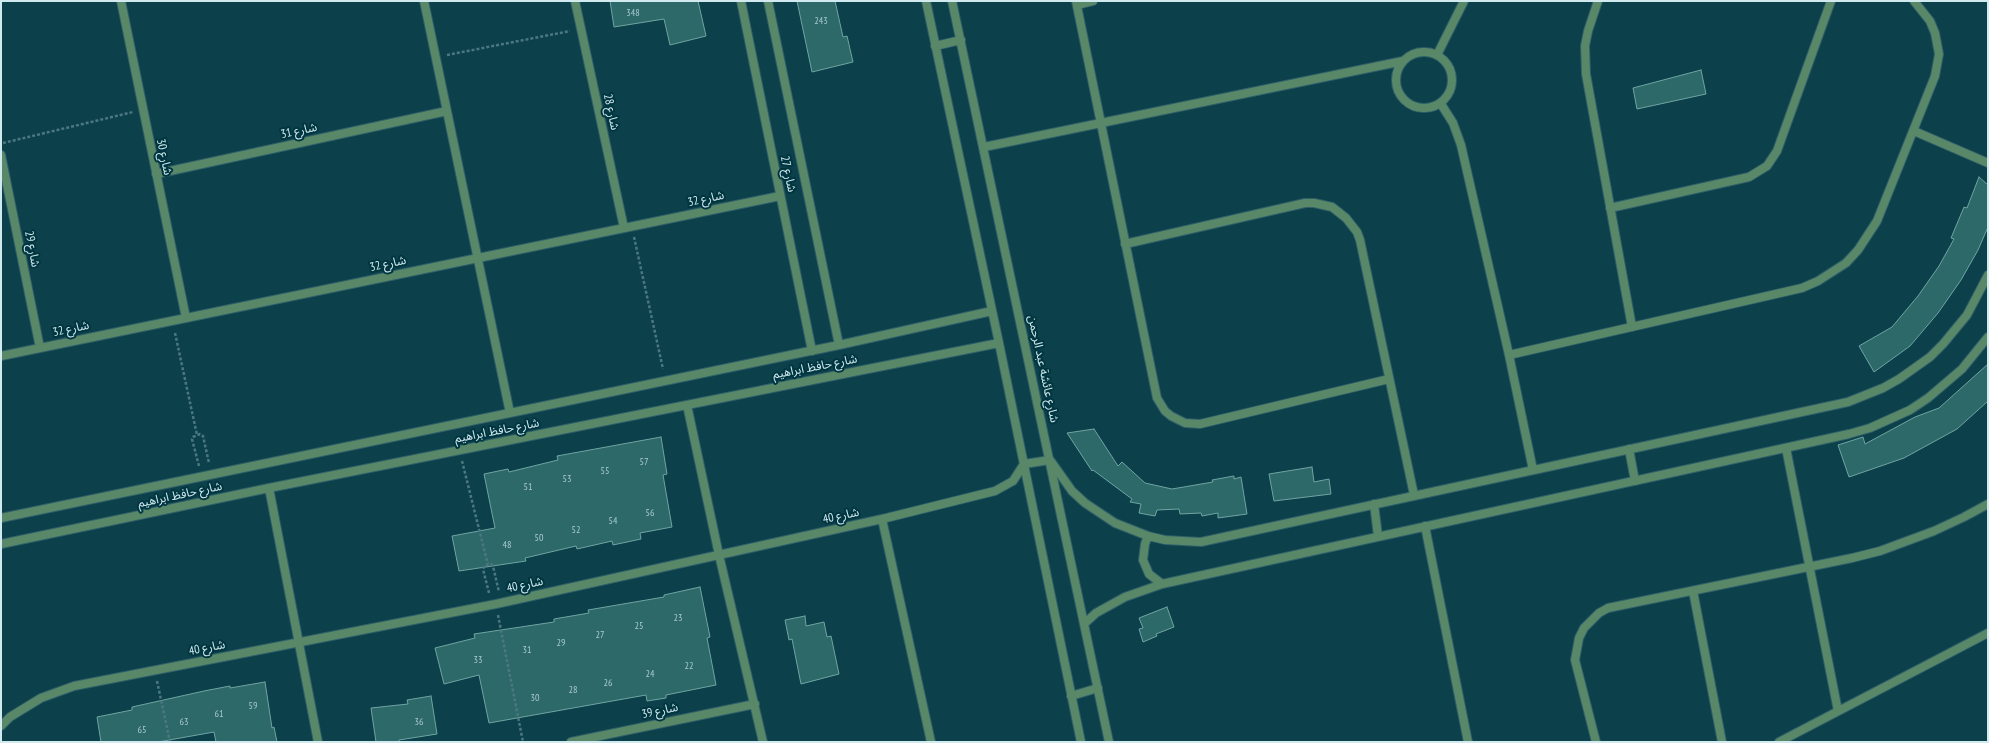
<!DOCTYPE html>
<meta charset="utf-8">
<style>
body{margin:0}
#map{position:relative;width:1989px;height:743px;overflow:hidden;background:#0c404b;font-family:"PT Sans Narrow",sans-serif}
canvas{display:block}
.frame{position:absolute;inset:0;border:2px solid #d1eaf0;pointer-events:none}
</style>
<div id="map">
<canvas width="1989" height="743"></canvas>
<div class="frame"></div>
</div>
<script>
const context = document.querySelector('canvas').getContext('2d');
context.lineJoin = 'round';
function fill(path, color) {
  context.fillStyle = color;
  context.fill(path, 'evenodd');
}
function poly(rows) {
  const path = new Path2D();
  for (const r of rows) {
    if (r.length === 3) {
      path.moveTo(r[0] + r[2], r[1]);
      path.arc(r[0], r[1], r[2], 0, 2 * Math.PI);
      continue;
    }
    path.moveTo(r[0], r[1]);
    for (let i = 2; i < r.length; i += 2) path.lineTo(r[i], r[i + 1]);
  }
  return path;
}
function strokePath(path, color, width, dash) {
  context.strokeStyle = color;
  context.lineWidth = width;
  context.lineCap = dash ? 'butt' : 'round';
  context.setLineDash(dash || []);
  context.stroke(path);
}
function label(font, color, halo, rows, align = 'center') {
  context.font = font + ' "PT Sans Narrow","Noto Sans Arabic",sans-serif';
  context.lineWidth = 4;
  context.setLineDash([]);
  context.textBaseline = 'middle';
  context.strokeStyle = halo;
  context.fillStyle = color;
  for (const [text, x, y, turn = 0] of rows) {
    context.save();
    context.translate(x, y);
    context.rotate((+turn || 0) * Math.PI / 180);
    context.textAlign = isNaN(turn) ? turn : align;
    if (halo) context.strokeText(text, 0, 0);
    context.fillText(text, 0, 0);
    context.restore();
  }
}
const building = poly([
 [610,1,698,1,706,36,670,45,664,19,614,27,610,1],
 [797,1,835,1,843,37,847,36,853,62,812,72,797,1],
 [1701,70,1706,94,1637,109,1633,88,1701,70],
 [1979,177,1988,185,1988,227,1978,250,1961,280,1938,313,1910,346,1874,372,1859,346,1892,327,1918,296,1939,266,1954,239,1951,238,1964,207,1967,208,1979,177],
 [1988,364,1988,401,1957,429,1904,458,1849,477,1838,445,1863,437,1865,444,1915,417,1939,408,1988,364],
 [1094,429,1118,466,1122,462,1145,483,1172,489,1213,482,1212,480,1234,476,1234,479,1241,477,1247,514,1218,518,1218,513,1202,516,1201,513,1180,514,1179,509,1157,510,1155,516,1139,513,1141,504,1130,502,1132,499,1093,470,1092,471,1067,433,1094,429],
 [661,437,667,474,663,475,672,527,640,533,641,539,613,545,612,541,577,549,576,546,525,558,526,561,459,571,452,536,495,528,484,474,508,469,509,472,558,460,557,456,661,437],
 [1312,467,1314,482,1329,479,1331,494,1274,501,1269,474,1312,467],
 [700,587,710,637,707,638,716,685,666,695,666,698,647,701,646,695,489,723,479,675,444,684,435,648,475,638,474,634,554,622,554,619,589,613,588,610,664,597,664,595,700,587],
 [1167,607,1174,627,1156,634,1157,636,1143,642,1139,629,1143,628,1139,618,1167,607],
 [805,616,806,626,824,622,827,637,831,636,839,674,801,684,792,639,789,640,785,620,805,616],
 [265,682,272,728,274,727,277,742,216,742,214,732,158,742,101,742,97,717,132,710,132,707,204,691,230,686,230,688,265,682],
 [431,696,437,734,399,740,399,742,376,742,371,708,408,704,407,700,431,696]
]);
fill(building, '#2e6969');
strokePath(building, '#70a4a3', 1);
const street = poly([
 [121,1,186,318],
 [424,1,510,413],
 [575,1,624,228],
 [741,1,812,351],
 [768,1,839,345],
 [926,1,999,343,1081,742],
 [952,1,1109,742],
 [1076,1,1157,398,1165,411,1171,416,1185,423,1200,424,1389,379],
 [1598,1,1588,31,1585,46,1586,74,1632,327],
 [1077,5,1093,1],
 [935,46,961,40],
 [1424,80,28],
 [1437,55,1464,1],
 [1441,104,1453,123,1461,145,1509,355,1533,470],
 [1914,131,1988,163],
 [984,147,1403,61],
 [1,155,40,348],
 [156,174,447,111],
 [1610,208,1749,177,1767,166,1777,151,1831,1],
 [1125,244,1305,203,1314,203,1332,207,1346,218,1357,232,1360,240,1414,495],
 [1509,355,1802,288,1818,281,1846,263,1858,250,1877,221,1935,76,1939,54,1935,33,1930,21,1914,1],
 [1,356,780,196],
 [687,405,719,555,763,742],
 [1786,448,1838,711],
 [1629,449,1635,481],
 [269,488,318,742],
 [1374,504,1378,536],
 [1,518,839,345,992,311],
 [882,519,931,742],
 [1425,526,1468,742],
 [1148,536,1145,544,1143,560,1149,574,1162,584],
 [1,544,269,488,999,343],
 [1693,591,1722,742],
 [1084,624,1096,613,1125,597,1162,584,1849,434,1870,428,1910,410,1928,398,1962,369,1988,337],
 [1071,696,1098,688],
 [1,726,10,717,41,698,74,686,496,604,882,519,995,491,1013,481,1024,464,1050,460,1072,491,1085,503,1115,523,1148,536,1165,540,1201,542,1848,402,1883,388,1899,379,1930,357,1943,344,1967,315,1988,275],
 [571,742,755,704],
 [1596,742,1575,660,1579,638,1584,628,1599,613,1608,608,1852,558,1880,551,1934,531,1964,517,1988,504],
 [1779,742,1988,633]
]);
strokePath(street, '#2f5f69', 10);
strokePath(poly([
 [447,55,570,31],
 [3,143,133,112],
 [634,237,663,369],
 [175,333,197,435],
 [462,461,488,565],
 [199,466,192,439,193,437,200,434,203,436,209,463],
 [489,593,483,569,485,565,491,564,493,566,499,592],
 [498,615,523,742],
 [157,681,170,742]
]), '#4b7780', 2.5, [3, 2]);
strokePath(street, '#598869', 8);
label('10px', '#a8cace', null, [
 ["348",633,13],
 ["243",821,21],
 ["57",644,462],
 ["55",605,471],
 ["53",567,479],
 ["51",528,487],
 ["56",650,513],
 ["54",613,521],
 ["52",576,530],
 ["50",539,538],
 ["48",507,545],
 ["23",678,618],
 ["25",639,626],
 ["27",600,635],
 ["29",561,643],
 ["31",527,650],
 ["33",478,660],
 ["22",689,666],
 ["24",650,674],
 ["26",608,683],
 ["28",573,690],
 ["30",535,698],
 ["59",253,706],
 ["61",219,714],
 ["63",184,722],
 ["36",419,722],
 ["65",142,730]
]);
label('12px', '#d1eaf0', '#003640', [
 ["شارع 28",611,112,78],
 ["شارع 31",299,131,-12],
 ["شارع 30",164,157,78],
 ["شارع 27",788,174,78],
 ["شارع 32",706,199,-12],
 ["شارع 29",32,249,79],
 ["شارع 32",388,264,-12],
 ["شارع 32",71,329,-12],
 ["شارع حافظ ابراهيم",815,367,-11],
 ["شارع عائشة عبد الرحمن",1043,369,78],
 ["شارع حافظ ابراهيم",497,431,-11],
 ["شارع حافظ ابراهيم",180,495,-12],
 ["شارع 40",841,516,-12],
 ["شارع 40",525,585,-12],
 ["شارع 40",207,648,-11],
 ["شارع 39",660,711,-12]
]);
</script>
